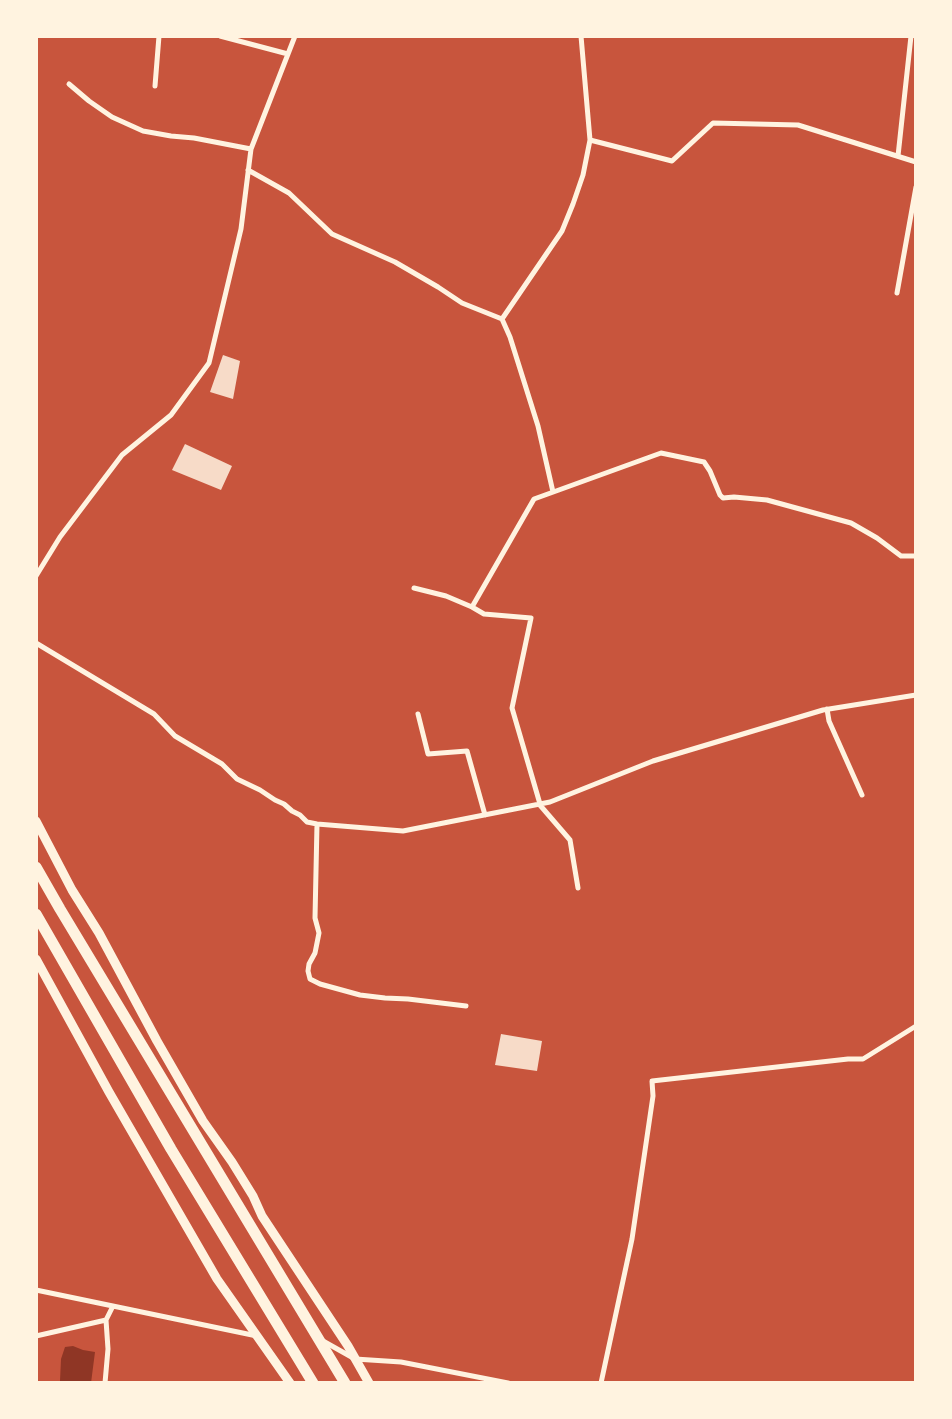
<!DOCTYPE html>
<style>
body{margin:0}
#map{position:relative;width:952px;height:1419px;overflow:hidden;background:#c8553d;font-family:"IBM Plex Sans",sans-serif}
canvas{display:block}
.frame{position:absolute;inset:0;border:38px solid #fff3e0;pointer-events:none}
</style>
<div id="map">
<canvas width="952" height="1419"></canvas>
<div class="frame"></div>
</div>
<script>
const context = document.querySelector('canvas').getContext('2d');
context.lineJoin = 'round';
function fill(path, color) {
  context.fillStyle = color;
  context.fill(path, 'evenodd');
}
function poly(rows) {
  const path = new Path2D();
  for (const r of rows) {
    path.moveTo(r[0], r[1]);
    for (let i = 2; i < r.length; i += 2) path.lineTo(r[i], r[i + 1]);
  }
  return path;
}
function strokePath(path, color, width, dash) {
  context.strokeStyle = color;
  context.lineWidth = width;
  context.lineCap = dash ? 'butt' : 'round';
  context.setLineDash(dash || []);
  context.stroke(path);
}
fill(poly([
 [73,1346,83,1350,95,1352,91,1383,67,1383,60,1381,61,1359,65,1347]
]), '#8f3625');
fill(poly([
 [223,355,240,361,233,399,210,392],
 [185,444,232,466,221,490,172,470],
 [501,1034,542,1041,537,1071,495,1065]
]), '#f7dbc8');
strokePath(poly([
 [220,36,288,54],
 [581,36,590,140,672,161,713,123,798,125,916,162],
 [69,84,89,101,112,117,143,131,171,136,194,138,251,149],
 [155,86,159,36],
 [898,156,911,36],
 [248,170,289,193,332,234,395,262,438,287,462,303,502,319,510,337,538,426,553,492],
 [897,293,916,187],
 [502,319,562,231,573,204,583,175,590,140],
 [36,576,60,537,122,455,171,415,209,363,241,229,251,149,295,36],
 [414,588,446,596,472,607],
 [36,643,154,714,175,736,222,764,237,779,260,790,275,800,284,804,292,811,300,815,307,822,317,824,403,831,550,802,653,761,823,710,916,695],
 [827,709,829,721,862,795],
 [418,714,428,754,467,751,485,815],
 [539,804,570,840,578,888],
 [540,804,512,708,531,618,484,614,472,607,534,499,661,453,704,462,710,471,720,495,723,498,734,497,767,500,851,523,877,538,901,556,916,556],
 [317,824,315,918,319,933,315,953,309,964,308,971,310,979,320,984,360,995,385,998,408,999,466,1006],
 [36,1290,257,1336],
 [36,1336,106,1320,113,1306],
 [323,1341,355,1359,401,1362,508,1383],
 [105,1383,108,1349,106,1320],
 [601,1383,632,1239,653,1096,652,1081,848,1059,863,1059,916,1026]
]), '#fff3e0', 5);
strokePath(poly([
 [36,821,72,890,99,933,157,1041,203,1121,232,1162,253,1196,262,1216,348,1346,369,1383],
 [36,959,109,1092,217,1279,290,1383]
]), '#fff3e0', 9);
strokePath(poly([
 [36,867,60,909,345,1383],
 [36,914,171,1149,313,1383]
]), '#fff3e0', 11);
</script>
